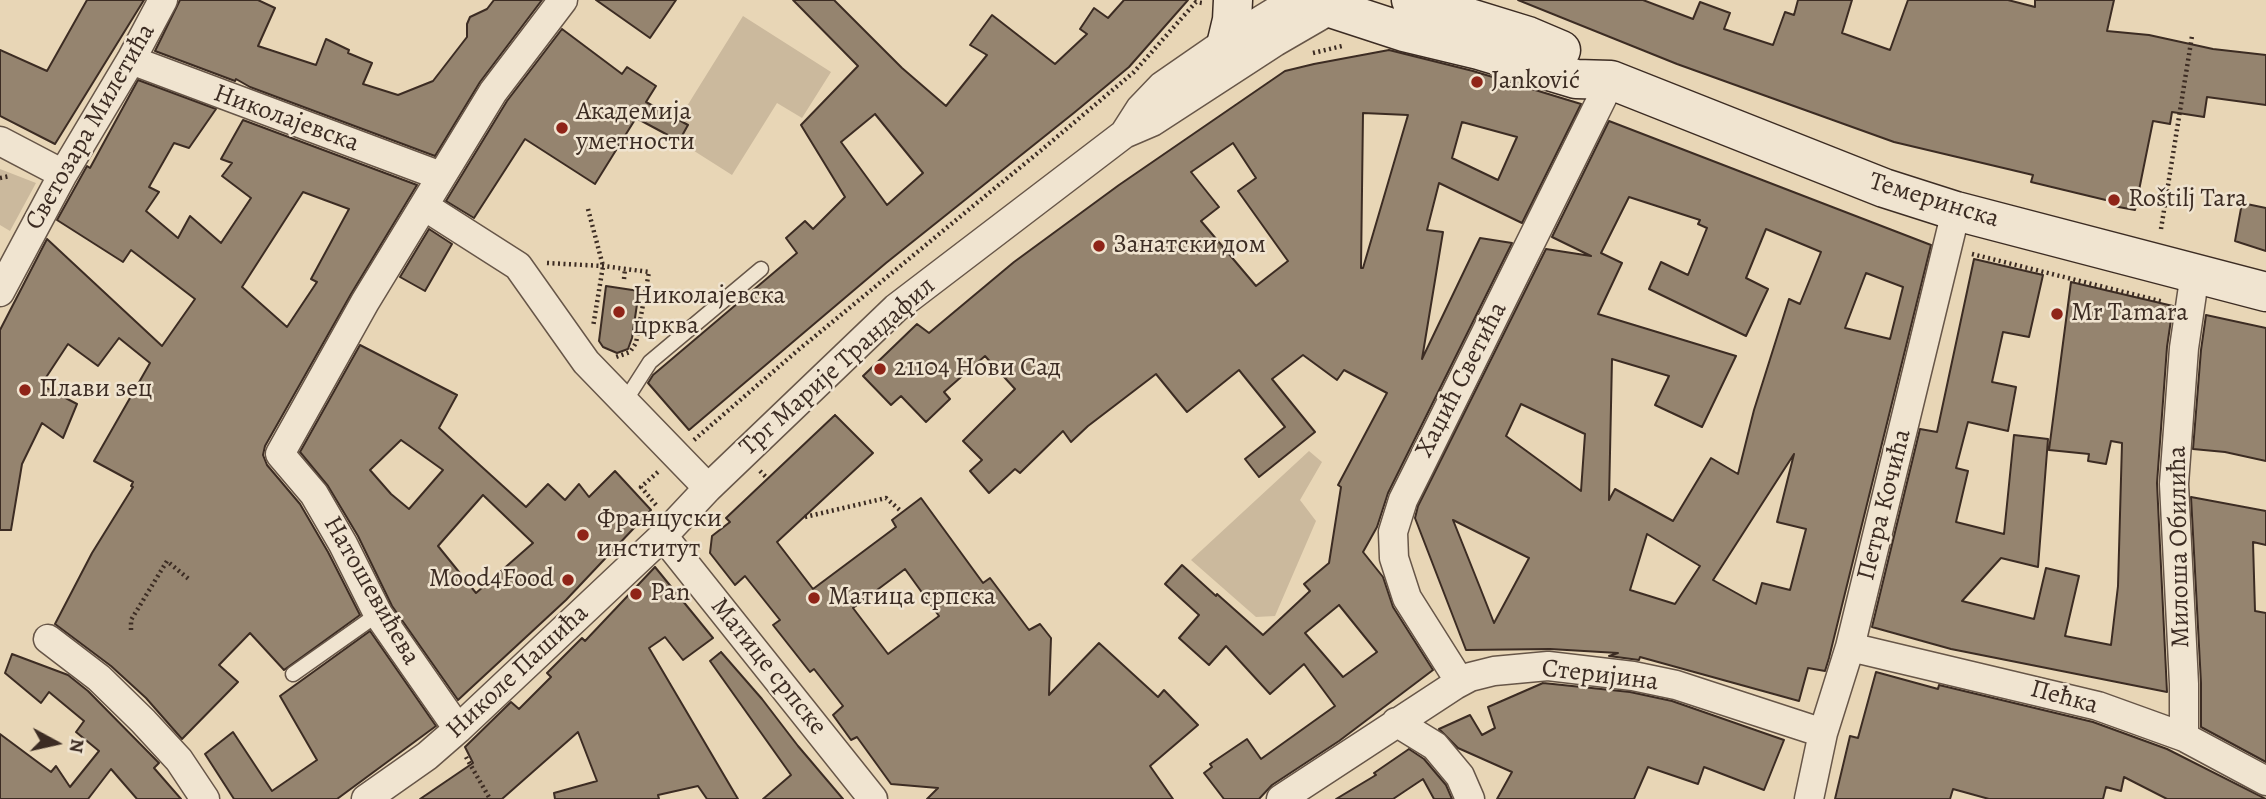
<!DOCTYPE html>
<meta charset="utf-8">
<style>
body{margin:0}
#map{position:relative;width:2266px;height:799px;overflow:hidden;background:#e8d6b6;font-family:Alegreya,serif}
canvas{display:block}
.north{position:absolute;left:21px;top:708px;width:70px;height:70px;-webkit-text-stroke:5px #f0e4d0;paint-order:stroke;rotate:98deg;font-size:19px;font-weight:700;line-height:28px;text-align:center;color:#3c2c23}
.north::after{content:'';display:block;margin:auto;width:24px;height:32px;background:#3c2c23;clip-path:polygon(50% 0,100% 100%,50% 72%,0 100%)}
</style>
<div id="map">
<canvas width="2266" height="799"></canvas>
<div class="north">N</div>
</div>
<script>
const context = document.querySelector('canvas').getContext('2d');
context.lineJoin = 'round';
function fill(path, color) {
  context.fillStyle = color;
  context.fill(path, 'evenodd');
}
function poly(rows) {
  const path = new Path2D();
  for (const r of rows) {
    path.moveTo(r[0], r[1]);
    for (let i = 2; i < r.length; i += 2) path.lineTo(r[i], r[i + 1]);
  }
  return path;
}
function strokePath(path, color, width, dash) {
  context.strokeStyle = color;
  context.lineWidth = width;
  context.lineCap = dash ? 'butt' : 'round';
  context.setLineDash(dash || []);
  context.stroke(path);
}
function label(font, color, halo, rows, align = 'center') {
  context.font = font + ' Alegreya,serif';
  context.lineWidth = 5;
  context.setLineDash([]);
  context.textBaseline = 'middle';
  context.strokeStyle = halo;
  context.fillStyle = color;
  for (const [text, x, y, turn = 0] of rows) {
    context.save();
    context.translate(x, y);
    context.rotate((+turn || 0) * Math.PI / 180);
    context.textAlign = isNaN(turn) ? turn : align;
    if (halo) context.strokeText(text, 0, 0);
    context.fillText(text, 0, 0);
    context.restore();
  }
}
fill(poly([
 [743,16,831,72,802,118,777,103,732,175,669,135],
 [0,169,36,183,10,231,0,225],
 [1309,451,1322,462,1300,500,1316,521,1275,616,1256,617,1191,560]
]), '#cbb99d');
const building = poly([
 [87,0,144,0,55,144,0,116,0,50,47,71,87,0],
 [180,0,258,0,275,8,258,46,316,65,326,39,349,50,348,53,372,63,363,84,398,95,433,81,467,37,467,24,470,17,487,9,494,0,542,0,480,82,435,156,250,87,236,79,235,81,155,51,180,0],
 [596,0,676,0,650,38,596,0],
 [793,0,834,0,902,68,946,106,987,55,970,45,992,15,1055,64,1087,34,1080,29,1094,8,1108,18,1124,0,1188,0,1129,67,1075,112,886,263,689,430,648,383,653,375,797,253,786,238,805,221,813,229,845,197,801,125,858,66,793,0],
 [875,114,923,173,887,205,841,142,875,114],
 [1518,0,1643,0,1693,19,1700,2,1730,13,1724,29,1773,45,1785,12,1794,15,1798,0,1852,0,1842,33,1890,50,1908,0,2008,0,2035,7,2035,0,2114,0,2107,31,2149,35,2213,49,2266,55,2266,105,2207,97,2204,117,2172,112,2170,124,2153,121,2135,210,2113,206,2114,202,2031,182,2033,175,1894,142,1677,64,1518,0],
 [562,29,622,74,627,67,656,86,646,102,688,125,679,141,636,118,595,184,525,139,474,218,446,201,507,101,562,29],
 [1389,50,1473,71,1581,104,1522,223,1439,183,1427,230,1443,232,1422,359,1480,238,1512,243,1388,493,1377,527,1363,552,1383,577,1393,607,1433,670,1339,741,1272,785,1259,799,1224,799,1204,773,1212,767,1210,764,1247,739,1261,759,1335,706,1304,664,1270,694,1226,646,1209,665,1179,638,1199,615,1165,584,1182,565,1216,596,1217,594,1263,635,1310,591,1304,584,1329,563,1341,487,1338,485,1387,393,1344,370,1337,380,1303,355,1272,379,1315,432,1259,477,1245,459,1285,427,1239,370,1187,412,1156,374,1088,426,1071,442,1063,431,1020,473,1015,469,989,493,970,471,982,460,963,441,1015,389,985,356,944,392,950,399,926,422,901,396,891,405,863,376,917,324,929,333,1014,262,1119,185,1285,71,1314,64,1389,50],
 [1363,113,1408,115,1363,268,1361,268,1363,113],
 [1462,122,1517,137,1498,180,1452,158,1462,122],
 [1233,143,1256,178,1238,191,1288,261,1256,286,1201,221,1219,207,1191,172,1233,143],
 [1339,605,1377,652,1343,677,1305,633,1339,605],
 [138,80,216,109,189,148,174,143,149,187,159,192,146,211,178,238,190,216,221,243,251,198,222,176,232,163,221,159,243,120,417,185,351,294,265,446,263,455,267,465,300,504,328,552,360,615,284,670,250,633,219,665,238,682,182,739,146,698,111,666,55,624,92,553,133,487,131,486,133,482,94,461,150,363,119,338,98,366,68,344,41,385,77,404,63,438,42,423,22,464,11,530,0,530,0,330,47,239,162,346,195,299,131,250,123,262,57,220,87,166,90,168,138,80],
 [303,192,349,209,311,279,317,282,287,327,242,287,303,192],
 [1609,121,1931,245,1829,658,1825,671,1808,668,1799,701,1640,657,1639,660,1609,656,1618,653,1550,649,1466,650,1415,518,1418,506,1546,249,1591,256,1552,237,1609,121],
 [1629,197,1700,220,1698,224,1707,228,1688,275,1661,262,1649,289,1746,336,1768,289,1746,278,1766,229,1821,252,1800,304,1789,299,1754,410,1738,474,1711,458,1673,521,1615,489,1609,500,1612,359,1669,376,1655,405,1702,427,1736,356,1598,314,1622,263,1601,253,1629,197],
 [1866,273,1903,287,1890,339,1845,328,1866,273],
 [1521,404,1585,434,1581,491,1506,436,1521,404],
 [1794,454,1777,522,1806,529,1790,590,1762,583,1756,604,1713,580,1794,454],
 [1453,520,1529,558,1494,623,1479,585,1453,520],
 [1647,534,1700,566,1675,604,1630,590,1647,534],
 [2242,203,2266,208,2266,251,2235,241,2242,203],
 [429,229,452,244,425,291,400,277,429,229],
 [1974,259,2043,275,2029,337,2003,332,1992,382,2016,387,2008,431,1968,422,1956,468,1968,471,1956,522,2004,534,2014,435,2048,439,2038,567,2001,558,1962,601,2034,619,2046,568,2079,576,2065,636,2111,645,2118,586,2122,443,2111,441,2106,464,2088,461,2089,454,2049,450,2071,282,2173,306,2167,347,2157,483,2167,692,1951,649,1872,627,1920,429,1937,432,1974,259],
 [606,286,639,291,632,338,628,349,617,353,603,347,599,341,606,286],
 [2206,315,2266,328,2266,461,2225,452,2193,449,2201,350,2206,315],
 [360,345,457,395,439,428,526,507,548,484,565,500,579,484,589,497,615,471,651,510,566,600,458,700,392,606,358,536,328,486,300,452,360,345],
 [401,440,443,470,409,509,391,494,370,470,401,440],
 [483,495,533,543,476,593,438,546,483,495],
 [835,415,873,453,777,542,813,589,896,527,892,520,921,498,983,583,990,578,1029,630,1040,624,1051,638,1049,695,1099,643,1158,697,1164,690,1198,725,1150,766,1173,799,927,799,938,788,891,784,857,737,851,740,833,715,843,706,814,669,810,672,773,625,780,620,745,576,735,585,710,553,712,536,730,522,726,518,835,415],
 [905,569,939,616,888,654,853,608,905,569],
 [2191,497,2266,511,2266,545,2253,542,2255,611,2266,613,2266,762,2201,727,2201,683,2191,497],
 [655,567,713,638,683,660,665,637,649,648,738,799,707,799,698,786,658,795,659,799,555,799,554,793,597,781,578,732,502,799,420,799,473,763,465,747,511,702,519,709,551,677,547,673,582,638,585,641,655,567],
 [370,631,436,726,337,799,234,799,205,754,233,732,272,791,317,760,280,696,370,631],
 [721,652,762,699,798,746,843,799,763,799,791,775,710,661,721,652],
 [12,654,68,675,88,691,159,763,154,768,181,799,137,799,111,769,88,799,0,799,0,734,51,772,56,766,70,787,99,751,76,732,84,721,49,692,41,703,5,673,12,654],
 [1876,672,1938,689,1939,685,2093,722,2167,749,2266,799,2167,799,2124,777,2121,791,2106,787,2103,799,1989,799,1953,789,1950,799,1835,799,1850,736,1858,738,1876,672],
 [1543,683,1630,692,1672,701,1784,740,1764,790,1704,767,1698,784,1648,767,1634,799,1497,799,1512,772,1458,748,1439,729,1470,715,1482,735,1495,728,1488,707,1543,683],
 [1409,749,1424,759,1446,785,1452,799,1434,799,1423,779,1393,799,1336,799,1376,775,1374,773,1409,749]
]);
fill(building, '#95846f');
strokePath(building, '#3c2c23', 2);
const lane = poly([
 [625,401,650,362,761,269],
 [293,674,378,614]
]);
const street = poly([
 [131,60,441,176],
 [1124,134,1140,109,1162,86,1227,41,1294,0],
 [0,141,63,174],
 [424,206,518,266,586,362,708,488],
 [0,292,63,174,131,60,163,0],
 [663,536,873,799],
 [48,639,99,678,143,721,179,760,205,799],
 [1850,647,2098,706,2184,737,2266,781],
 [1460,682,1407,598,1394,558,1393,532,1403,500,1419,468,1611,80],
 [1396,722,1435,746,1460,776,1470,799],
 [458,729,378,614,343,544,314,494,280,454,365,302,493,92,563,0],
 [2184,737,2184,684,2174,484,2184,348,2195,273],
 [366,799,427,756,458,729,663,536,708,488,896,308,1124,134,1152,122,1275,42,1332,9],
 [1281,799,1455,685,1470,677,1494,671,1548,666,1633,676,1676,685,1823,733],
 [1809,799,1823,733,1850,647,1956,211]
]);
const secondary = poly([
 [1306,0,1404,32,1479,50,1576,79,1611,80,1884,188,1956,211,2266,292],
 [1411,0,1528,36,1561,50],
 [1227,41,1232,20,1233,0]
]);
strokePath(lane, '#675648', 17);
strokePath(street, '#675648', 31);
strokePath(secondary, '#3c2c23', 41);
strokePath(poly([
 [1313,53,1342,46],
 [0,178,10,176],
 [588,209,603,266,593,327],
 [2161,229,2192,36],
 [1972,254,2164,302],
 [547,263,603,266,649,272,636,343,630,352,616,357],
 [624,279,625,269],
 [694,440,797,351,1051,142,1134,72,1196,2,1202,3],
 [760,471,768,479],
 [656,505,641,487,659,471],
 [805,517,886,498,902,512],
 [131,630,131,620,167,561,190,580],
 [466,757,490,799]
]), '#3c2c23', 4.5, [2, 3.5]);
strokePath(lane, '#f0e4d0', 14);
strokePath(street, '#f0e4d0', 28);
strokePath(secondary, '#f0e4d0', 38);
for (const [x, y, r, color] of [
 [1477,82,7,"#8f2418"],
 [562,128,7,"#8f2418"],
 [2114,200,7,"#8f2418"],
 [1099,246,7,"#8f2418"],
 [619,312,7,"#8f2418"],
 [2057,314,7,"#8f2418"],
 [880,369,7,"#8f2418"],
 [25,390,7,"#8f2418"],
 [583,535,7,"#8f2418"],
 [568,580,7,"#8f2418"],
 [636,594,7,"#8f2418"],
 [814,598,7,"#8f2418"]
]) {
  const dot = new Path2D();
  dot.arc(x, y, r, 0, 2 * Math.PI);
  context.fillStyle = color;
  context.fill(dot);
  strokePath(dot, '#f0e4d0', 2.5);
}
label('26px', '#3c2c23', '#f0e4d0', [
 ["Janković",1491,82],
 ["Академија",576,113],
 ["уметности",576,143],
 ["Roštilj Tara",2128,200],
 ["Занатски дом",1113,246],
 ["Николајевска",633,297],
 ["црква",633,327],
 ["Mr Tamara",2071,314],
 ["21104 Нови Сад",894,369],
 ["Плави зец",39,390],
 ["Француски",597,520],
 ["институт",597,550],
 ["Mood4Food",554,580,"right"],
 ["Pan",650,594],
 ["Матица српска",828,598]
], 'left');
label('26px', '#3c2c23', '#f0e4d0', [
 ["Николајевска",286,119,20],
 ["Светозара Милетића",91,127,-60],
 ["Темеринска",1934,201,17],
 ["Трг Марије Трандафил",838,367,-42],
 ["Хаџић Светића",1462,380,-63],
 ["Петра Кочића",1885,505,-76],
 ["Милоша Обилића",2180,547,-91],
 ["Натошевићева",371,591,60],
 ["Матице српске",768,667,51],
 ["Николе Пашића",518,672,-43],
 ["Стеријина",1600,676,7],
 ["Пећка",2064,698,15]
]);
</script>
